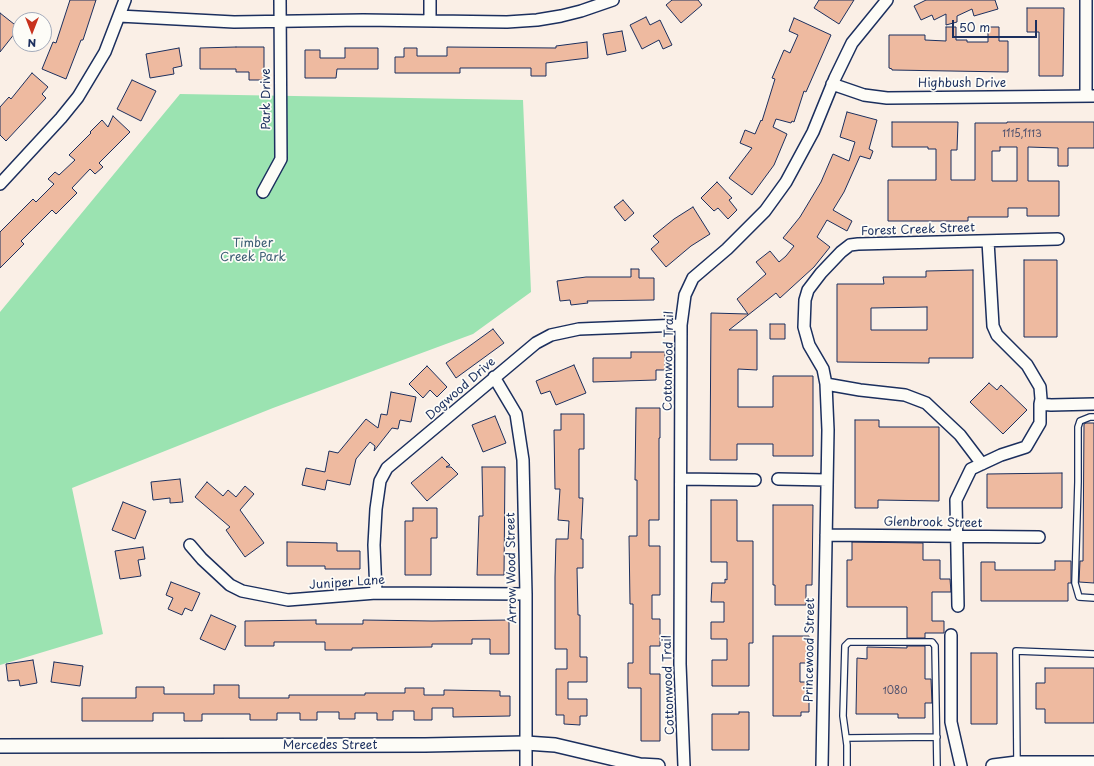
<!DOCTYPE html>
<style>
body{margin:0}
#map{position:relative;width:1094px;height:766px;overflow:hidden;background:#faefe6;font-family:"Playpen Sans",sans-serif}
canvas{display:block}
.north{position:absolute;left:12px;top:12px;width:40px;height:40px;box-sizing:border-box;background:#fdfcf7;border:1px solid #a3aaba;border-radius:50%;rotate:180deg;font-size:11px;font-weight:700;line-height:16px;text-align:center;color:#1b2f5e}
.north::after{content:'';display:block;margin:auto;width:14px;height:18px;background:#c8321e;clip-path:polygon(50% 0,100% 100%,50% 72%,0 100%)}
.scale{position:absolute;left:952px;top:20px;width:85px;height:18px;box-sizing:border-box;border:2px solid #1b2f5e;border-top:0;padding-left:5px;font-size:12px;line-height:14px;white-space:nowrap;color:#1b2f5e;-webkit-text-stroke:3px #fdfcf7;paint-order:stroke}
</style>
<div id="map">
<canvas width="1094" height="766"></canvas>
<div class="north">N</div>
<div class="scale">50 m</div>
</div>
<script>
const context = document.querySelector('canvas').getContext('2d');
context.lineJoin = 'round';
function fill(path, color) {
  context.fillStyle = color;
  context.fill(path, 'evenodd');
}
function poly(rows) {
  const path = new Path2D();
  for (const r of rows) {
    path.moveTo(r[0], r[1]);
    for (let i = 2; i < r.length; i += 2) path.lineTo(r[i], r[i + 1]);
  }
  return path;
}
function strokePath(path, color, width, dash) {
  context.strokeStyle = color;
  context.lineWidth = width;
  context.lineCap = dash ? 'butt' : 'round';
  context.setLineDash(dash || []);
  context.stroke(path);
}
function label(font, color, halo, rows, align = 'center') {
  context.font = font + ' "Playpen Sans",sans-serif';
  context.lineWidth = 3.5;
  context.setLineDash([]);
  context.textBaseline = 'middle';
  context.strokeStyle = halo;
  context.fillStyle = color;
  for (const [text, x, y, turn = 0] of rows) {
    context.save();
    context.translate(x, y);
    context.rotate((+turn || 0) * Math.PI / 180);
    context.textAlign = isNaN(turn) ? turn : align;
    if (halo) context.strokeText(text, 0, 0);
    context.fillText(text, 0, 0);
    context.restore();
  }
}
fill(poly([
 [180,94,523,100,531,292,473,334,273,408,72,488,103,634,0,665,0,312]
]), '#9be3b1');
const building = poly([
 [70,0,96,0,83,40,81,40,66,79,42,69,53,42,56,43,70,0],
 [672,0,698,0,702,5,681,23,666,5,672,0],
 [819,0,854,0,839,24,814,8,819,0],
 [926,0,995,0,998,9,974,16,972,9,957,16,957,22,946,25,946,14,934,20,932,15,921,20,914,6,926,0],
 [1027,8,1064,8,1063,76,1039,76,1039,32,1027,32,1027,8],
 [0,13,19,28,0,52,0,13],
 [646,17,650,25,660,20,672,45,663,49,659,40,642,49,630,25,646,17],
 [794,18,831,35,806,92,804,91,794,122,792,121,791,123,776,119,773,127,787,134,774,165,752,195,729,178,752,148,740,143,745,130,755,134,761,120,762,121,775,79,772,78,784,50,790,53,798,35,789,31,794,18],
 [946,27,956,27,956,40,967,40,967,42,988,42,988,27,999,27,999,41,1008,41,1008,72,892,70,892,69,889,68,889,35,925,35,925,40,946,41,946,27],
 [622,31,626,51,607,55,603,34,622,31],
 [587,42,588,58,546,63,546,76,531,76,531,68,460,68,460,73,395,73,395,57,404,57,404,48,417,48,417,56,447,56,447,47,556,48,556,46,587,42],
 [236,47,264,47,264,80,249,80,249,72,236,72,236,69,200,69,200,48,236,47],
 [179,48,182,66,173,68,174,74,150,78,146,54,179,48],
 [345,48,378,48,378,69,337,69,336,78,305,78,305,50,320,50,320,58,345,58,345,48],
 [32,73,48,87,42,94,46,98,6,141,0,135,0,107,9,97,11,99,32,73],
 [132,80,156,91,141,121,117,109,132,80],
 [847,112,877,120,869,149,873,151,870,159,860,156,844,192,833,210,852,221,847,231,827,220,817,237,830,247,814,267,780,298,776,293,729,330,757,330,757,370,738,369,738,407,773,407,773,376,813,376,813,456,773,456,773,444,737,444,737,460,710,460,711,313,748,314,737,299,766,274,756,262,770,251,779,262,786,256,794,246,783,238,800,217,821,182,833,154,849,161,855,142,840,137,847,112],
 [113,116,130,132,99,163,103,167,95,174,90,169,72,188,77,193,56,214,52,210,21,241,24,244,0,268,0,232,33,199,36,202,54,184,48,179,55,172,59,175,75,160,69,155,91,133,90,132,102,120,108,127,113,116],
 [892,122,958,122,957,150,951,150,951,180,975,180,975,123,1007,123,1007,122,1094,122,1094,148,1068,148,1068,166,1058,166,1058,148,1028,147,1028,181,1059,181,1059,216,1027,216,1027,208,1008,208,1008,217,968,217,968,221,888,221,888,180,936,180,936,149,928,149,928,147,892,147,892,122],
 [1000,147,1017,147,1017,181,992,181,992,151,1000,151,1000,147],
 [717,182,732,198,729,200,737,210,728,219,718,208,714,211,701,198,717,182],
 [623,200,634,213,625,221,614,207,623,200],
 [693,207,710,234,691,246,666,267,651,249,659,242,653,236,674,219,693,207],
 [1024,260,1057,260,1057,337,1024,337,1024,260],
 [631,269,639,269,639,278,654,278,654,300,587,301,588,303,571,305,570,300,560,301,557,281,586,277,631,277,631,269],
 [973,270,973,358,929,358,929,363,837,362,837,284,884,284,883,277,926,277,926,271,973,270],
 [927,307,927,330,871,330,871,308,927,307],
 [770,324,785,324,785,339,770,339,770,324],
 [493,329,504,343,456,378,446,363,493,329],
 [631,352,665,352,665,370,656,370,656,380,593,382,593,358,631,358,631,352],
 [574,365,586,393,556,405,550,391,541,394,536,381,574,365],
 [427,366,447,387,437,397,430,390,423,398,409,384,427,366],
 [989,383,997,390,1001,385,1027,410,1003,434,970,402,989,383],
 [391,392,416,397,411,422,400,420,398,429,392,428,374,451,375,446,370,442,356,459,350,485,327,480,325,490,302,485,306,468,325,472,329,451,338,453,366,419,378,428,381,414,387,415,391,392],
 [636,408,660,408,660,438,659,438,659,520,649,520,649,546,660,546,660,595,652,595,652,619,660,619,660,646,650,646,650,674,660,674,660,741,641,741,641,688,628,688,628,663,633,663,633,604,630,604,629,536,637,536,637,480,635,480,636,408],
 [561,414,584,414,584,449,579,449,579,498,583,498,581,539,583,539,583,568,577,568,578,615,580,615,580,657,587,657,587,682,568,682,568,699,587,699,587,716,580,716,580,725,564,724,564,715,556,715,556,669,567,669,567,649,555,649,555,577,556,539,568,539,569,521,558,520,560,489,555,489,554,430,561,430,561,414],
 [495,416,506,443,483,452,472,425,495,416],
 [855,420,879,420,879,427,939,427,939,501,878,500,878,508,855,508,855,420],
 [1086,423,1094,423,1094,583,1079,582,1080,561,1083,561,1084,424,1086,423],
 [442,457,450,465,446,467,451,467,458,474,427,501,411,483,442,457],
 [482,467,505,467,504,575,477,575,479,516,483,516,482,467],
 [1062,473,1062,508,987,508,987,474,1062,473],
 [180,479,183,502,170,503,170,498,153,500,151,482,180,479],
 [207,482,223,496,228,490,236,497,245,486,254,494,240,510,264,543,245,557,226,530,230,527,195,497,207,482],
 [711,500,737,500,737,541,753,541,753,643,749,643,749,686,712,686,712,660,727,660,727,639,711,639,711,622,724,622,724,602,711,602,712,583,725,583,725,579,727,580,727,562,711,562,711,500],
 [123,502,146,511,135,539,112,530,123,502],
 [773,505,813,505,812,585,806,585,806,605,775,605,775,585,773,585,773,505],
 [413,508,437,508,437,538,431,538,431,575,405,575,405,521,413,521,413,508],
 [287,542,337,543,337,551,360,551,360,569,325,569,325,566,287,566,287,542],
 [852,542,923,543,923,560,940,560,940,579,950,579,951,592,932,592,932,621,944,621,944,633,925,633,925,638,907,638,907,607,847,607,847,560,852,560,852,542],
 [143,547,145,559,138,560,141,576,120,579,115,551,143,547],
 [1055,561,1071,561,1071,583,1068,583,1068,601,981,601,981,562,995,562,995,570,1055,570,1055,561],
 [171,582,200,593,192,611,185,608,182,615,168,609,173,598,166,595,171,582],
 [211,615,236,626,225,650,200,639,211,615],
 [316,620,316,624,363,624,363,620,432,621,509,620,509,654,490,654,490,639,472,639,472,644,432,644,432,647,352,648,352,650,325,650,325,642,274,642,274,646,245,646,245,621,316,620],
 [773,636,809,636,809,663,800,663,800,682,809,682,809,712,801,712,801,716,773,716,773,636],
 [907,646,925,646,925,679,931,679,932,703,925,703,925,718,898,718,898,714,856,714,857,658,867,659,867,647,907,648,907,646],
 [971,653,997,653,997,724,971,724,971,653],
 [33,660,37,683,20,686,19,680,8,681,6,664,33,660],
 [54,662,83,666,80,686,51,682,54,662],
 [1045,668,1094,668,1094,723,1045,723,1045,709,1036,709,1036,683,1045,683,1045,668],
 [214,685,239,685,239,698,289,698,289,695,365,695,365,693,405,693,405,688,424,688,424,695,444,695,444,690,500,691,500,696,510,696,510,716,453,717,453,708,432,708,432,720,414,720,414,711,393,711,393,720,377,720,377,713,355,713,355,719,339,719,339,712,317,712,317,720,300,720,300,713,277,713,277,720,250,720,250,714,202,714,202,721,184,721,184,713,153,713,153,721,82,721,82,698,136,698,136,687,164,687,164,694,214,694,214,685],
 [739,712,749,712,749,750,712,750,712,714,739,714,739,712]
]);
fill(building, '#eebaa0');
strokePath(building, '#1b2f5e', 1);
const service = poly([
 [1094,417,1090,417,1080,421,1078,427,1078,482,1075,583,1079,597,1094,598],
 [846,738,937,737],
 [1017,763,1016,651,1094,654],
 [847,766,847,745,843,716,845,646,849,642,932,642,935,646,937,766]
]);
const minor = poly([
 [430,0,430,21],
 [1086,0,1086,96],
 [119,16,234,22,363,20,507,22,537,20,561,16,581,11,613,0],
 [832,84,864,95,887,98,1094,96],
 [0,184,61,118,78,97,105,52,125,0],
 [263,192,281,159,280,0],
 [494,377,516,414,523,460,526,594,526,766],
 [826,384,860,390,905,395,926,403,960,435,982,464],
 [1040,404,1051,405,1094,404],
 [681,479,755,480],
 [778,479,827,480],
 [826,535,1039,537],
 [190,545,202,559,230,585,242,591,288,600,376,593,526,594],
 [376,593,374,545,376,509,380,481,387,468,536,343,551,335,579,329,681,325],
 [958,606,956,500,971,469,1001,455,1026,447,1040,423,1040,404,1041,399,1040,387,1027,365,997,335,993,326,988,241],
 [951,635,951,722,961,766],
 [684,766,680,664,681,325,685,295,693,278,727,249,765,211,786,182,813,132,835,78,852,43,887,0],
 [822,766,828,430,826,384,823,369,809,345,804,327,805,300,808,290,821,273,841,252,850,245,858,244,1058,239]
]);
const tertiary = poly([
 [0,746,425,745,526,743,555,745,640,765,658,766],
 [993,766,1017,763,1094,763]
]);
strokePath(service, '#1b2f5e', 8);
strokePath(minor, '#1b2f5e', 14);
strokePath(tertiary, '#1b2f5e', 16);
strokePath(service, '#fdfcf7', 5.5);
strokePath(minor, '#fdfcf7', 11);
strokePath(tertiary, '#fdfcf7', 13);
label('10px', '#50526e', null, [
 ["1115,1113",1022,134],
 ["1080",895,691]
]);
label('12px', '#1b2f5e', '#fdfcf7', [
 ["Highbush Drive",962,84],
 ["Park Drive",267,99,-90],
 ["Forest Creek Street",918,230,-2],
 ["Cottonwood Trail",669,361,-89],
 ["Dogwood Drive",461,389,-41],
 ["Glenbrook Street",933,523,1],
 ["Arrow Wood Street",512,568,-91],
 ["Juniper Lane",347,583,-4],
 ["Princewood Street",810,650,-89],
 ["Cottonwood Trail",669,685,-92],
 ["Mercedes Street",330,746]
]);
label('12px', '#3b5c73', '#fdfcf7', [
 ["Timber",253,244],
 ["Creek Park",253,258]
]);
</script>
